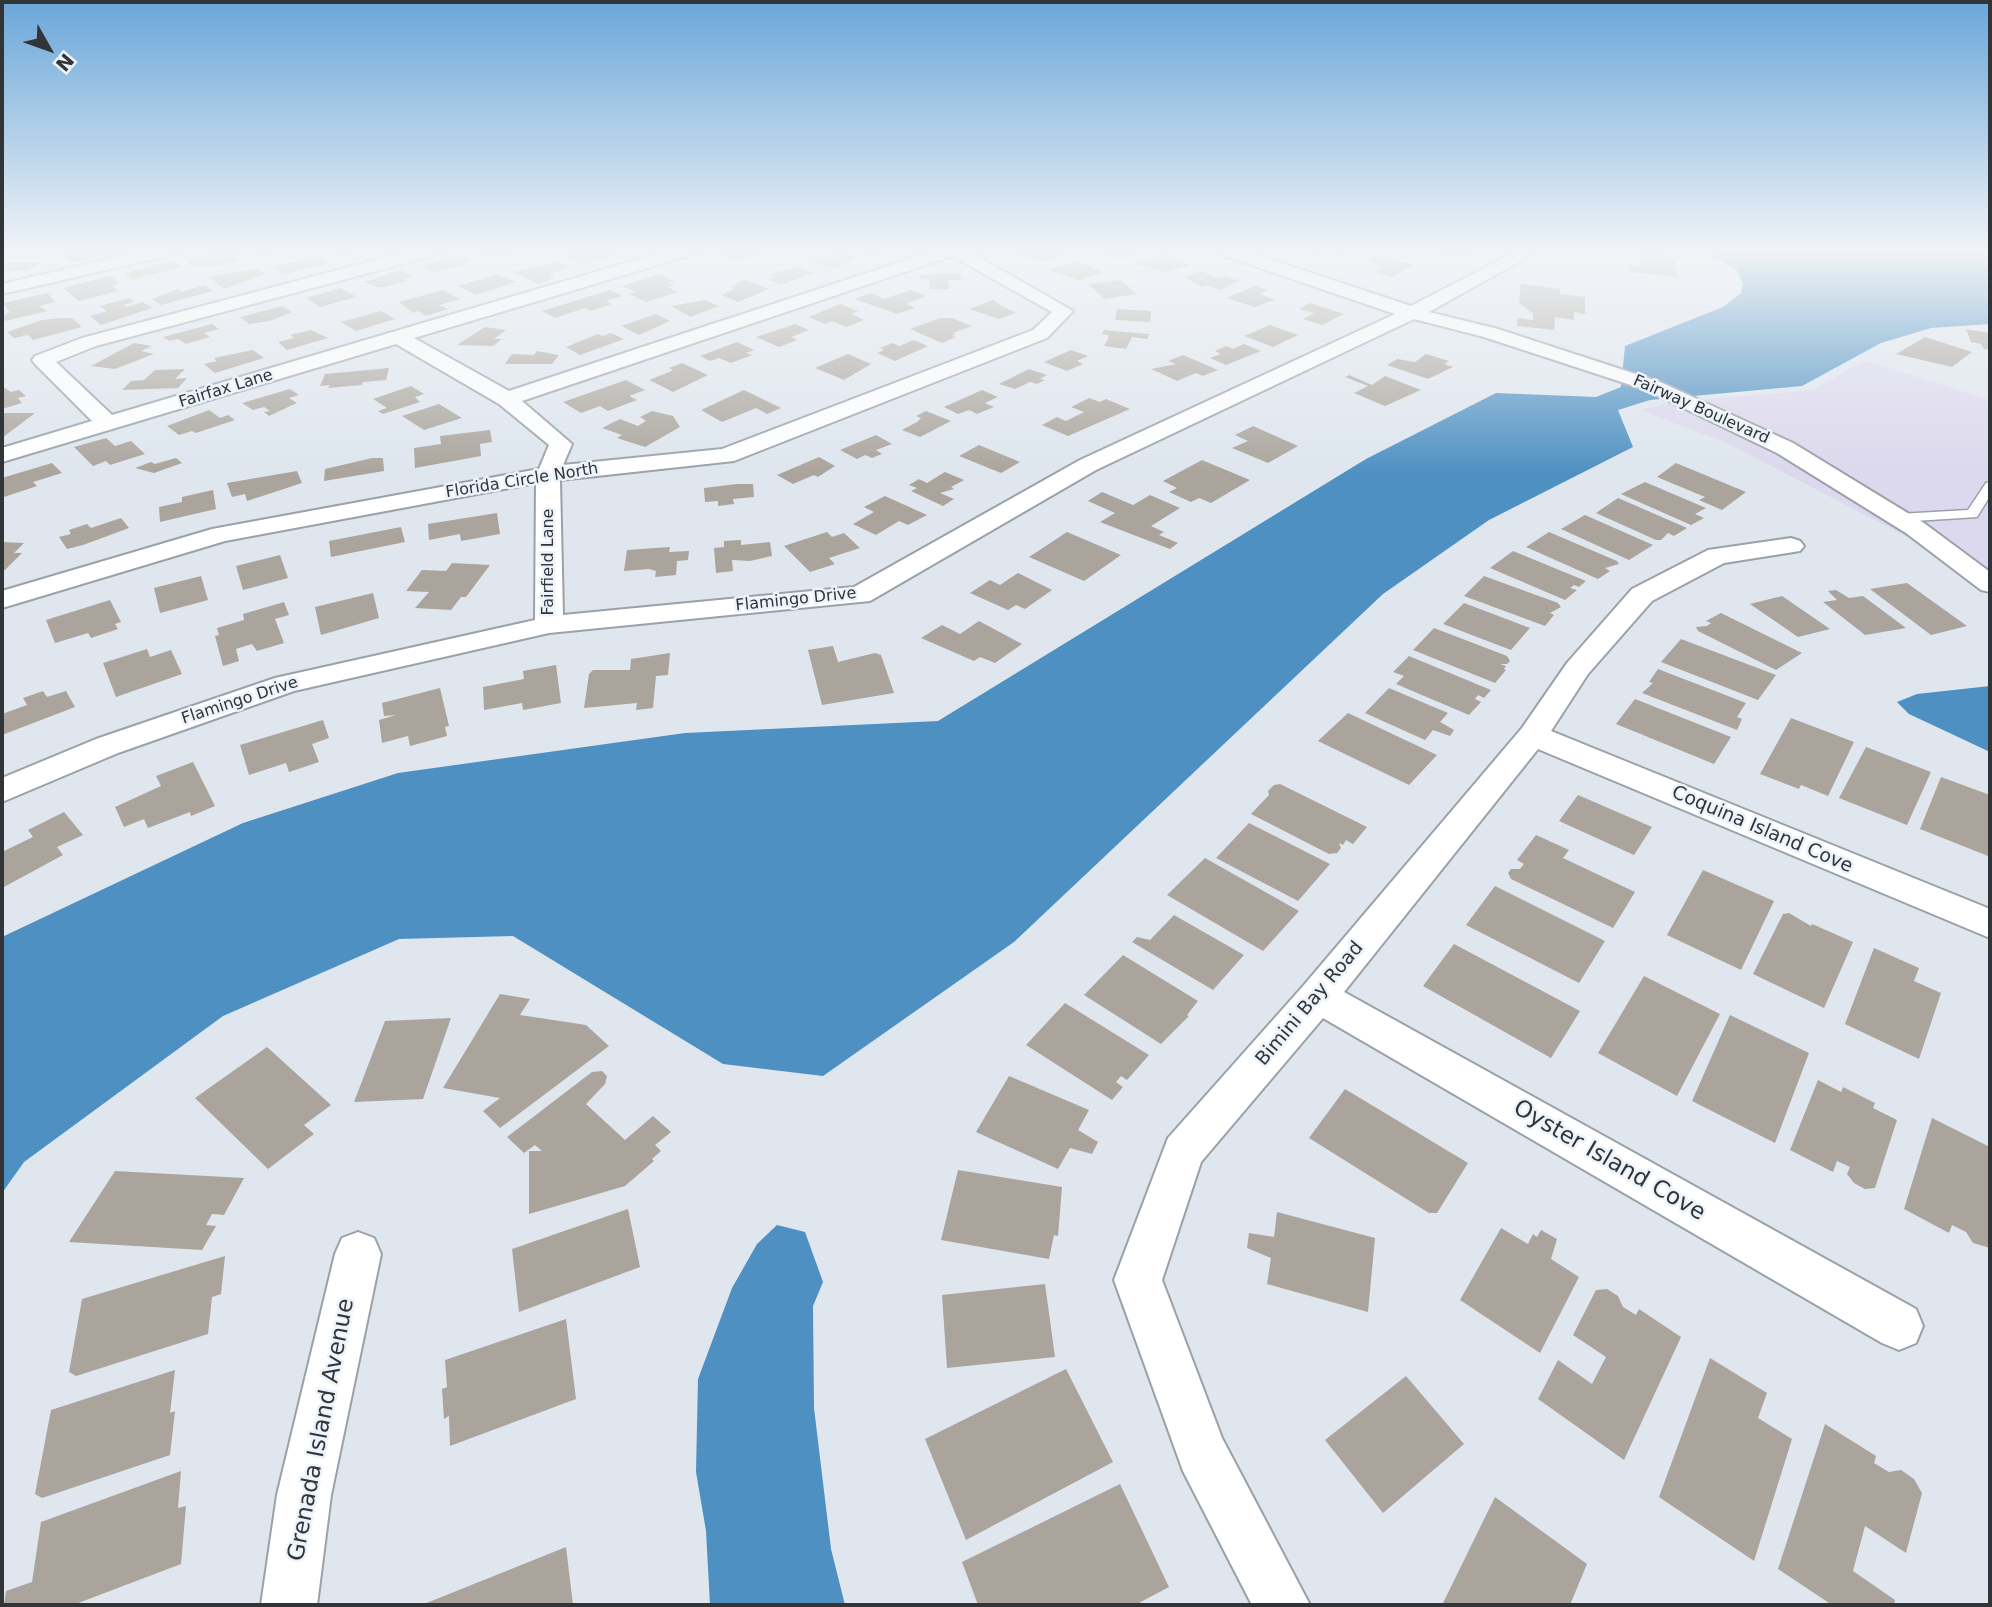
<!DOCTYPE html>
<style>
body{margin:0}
#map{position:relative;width:1992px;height:1607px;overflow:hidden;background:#dfe6ee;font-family:"DejaVu Sans",sans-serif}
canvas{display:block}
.frame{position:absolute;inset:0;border:4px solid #323538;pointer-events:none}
.north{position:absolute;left:14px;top:14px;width:70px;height:70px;-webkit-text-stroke:5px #ecf3fb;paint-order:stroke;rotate:130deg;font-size:19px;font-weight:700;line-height:28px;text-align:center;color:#323538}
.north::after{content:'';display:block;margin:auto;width:24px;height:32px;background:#323538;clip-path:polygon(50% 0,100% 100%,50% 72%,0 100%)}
</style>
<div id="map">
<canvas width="1992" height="1607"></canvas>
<div class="frame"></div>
<div class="north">N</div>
</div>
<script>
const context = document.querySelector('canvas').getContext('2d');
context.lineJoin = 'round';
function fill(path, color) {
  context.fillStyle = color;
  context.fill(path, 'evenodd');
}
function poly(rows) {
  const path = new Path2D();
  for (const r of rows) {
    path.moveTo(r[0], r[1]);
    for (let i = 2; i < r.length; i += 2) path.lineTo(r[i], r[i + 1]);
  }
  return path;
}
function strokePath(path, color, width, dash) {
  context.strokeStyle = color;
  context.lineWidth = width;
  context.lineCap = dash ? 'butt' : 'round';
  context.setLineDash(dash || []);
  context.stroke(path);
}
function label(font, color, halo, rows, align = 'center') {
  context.font = font + ' "DejaVu Sans",sans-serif';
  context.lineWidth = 5;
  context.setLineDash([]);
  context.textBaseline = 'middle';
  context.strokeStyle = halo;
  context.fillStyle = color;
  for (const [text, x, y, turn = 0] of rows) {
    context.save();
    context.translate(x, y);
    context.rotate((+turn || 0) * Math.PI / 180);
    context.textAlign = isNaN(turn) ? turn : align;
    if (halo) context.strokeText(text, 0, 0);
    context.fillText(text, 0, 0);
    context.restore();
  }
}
fill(poly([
 [1865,360,1990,400,1990,574,1928,528,1697,400,1812,390],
 [1676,402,1775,450,1903,529,1960,572,1908,537,1725,442,1639,410]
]), '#dcd8ed');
fill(poly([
 [1702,249,1990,249,1990,324,1931,328,1881,343,1802,386,1650,400,1618,410,1633,447,1489,520,1383,594,1014,942,823,1076,723,1064,513,936,399,939,223,1016,24,1162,2,1193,2,937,243,823,398,773,685,733,938,721,1366,459,1496,393,1596,397,1621,387,1625,346,1723,307,1741,293,1743,284,1737,270],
 [1990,686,1990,752,1909,714,1897,702,1917,694],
 [777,1225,805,1232,823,1282,813,1306,814,1408,831,1549,845,1605,710,1605,706,1531,696,1472,698,1379,732,1288,757,1244]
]), '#4e90c2');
fill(poly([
 [80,249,106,249,115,254,70,263,60,256],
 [229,249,240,256,235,257,240,260,210,267,205,265,196,267,188,262],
 [250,249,285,249,285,250,262,256],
 [331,249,364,249,365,250,344,257],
 [485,249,523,249,523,250,493,258,477,251],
 [592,249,607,249,618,254,582,265,565,257],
 [734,249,766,249,771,251,737,261,723,255,737,251],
 [856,249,881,249,887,251,874,256],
 [1028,249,1050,249,1065,256,1041,262,1014,253],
 [1098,249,1152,249,1152,250,1119,259],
 [1300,249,1359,249,1342,256,1325,252,1318,255],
 [1434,249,1469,249,1473,254,1437,254],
 [1640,249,1660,250,1662,259,1674,260,1678,277,1630,272,1629,265,1641,266,1638,257,1641,258],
 [841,252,856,257,835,269,811,261],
 [1165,254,1190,265,1166,272,1137,264],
 [461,255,472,261,464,263,467,265,433,272,422,266],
 [1376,255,1413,265,1392,277,1374,272,1384,267,1366,260],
 [320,256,332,262,285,274,272,267],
 [174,261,182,267,132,279,124,273],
 [558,261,570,267,551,273,554,274,550,278,553,279,538,284,514,272],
 [1077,261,1103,272,1079,280,1047,270],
 [41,262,28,270,2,271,2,266,6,263],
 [798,267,813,273,781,285,769,280,775,278,770,274],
 [256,268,265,274,224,289,209,277],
 [401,270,413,276,404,279,408,281,379,288,364,282],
 [1200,271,1220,278,1225,276,1240,281,1220,290,1207,285,1202,287,1185,277],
 [960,273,961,280,948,280,949,289,930,289,929,279,921,279,920,275],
 [497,274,516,282,476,295,458,286],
 [660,274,675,281,668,283,673,285,668,287,678,292,646,302,629,294,636,292,622,286],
 [110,276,120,284,112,286,118,291,79,301,63,288],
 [746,280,769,289,738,302,721,295,735,289,730,287,737,285,734,284],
 [1121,280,1136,294,1104,299,1089,284],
 [1521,284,1560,289,1560,294,1585,297,1585,314,1574,312,1574,320,1555,317,1554,330,1517,326,1518,318,1533,320,1533,314,1519,303],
 [205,285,213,291,161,305,152,299,178,289,181,292],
 [1254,286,1268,290,1260,294,1275,300,1254,307,1227,298],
 [341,288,356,297,320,307,306,298],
 [443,290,460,299,439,305,448,309,426,316,418,311,413,313,399,302],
 [610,290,623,296,606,301,612,304,591,311,585,308,555,318,542,311],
 [910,290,927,296,906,304,915,308,897,314,855,299,871,293,884,299],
 [47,293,55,302,39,306,47,311,5,321,2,316,10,312,3,303],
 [129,298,134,302,124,305,126,307,143,302,152,308,101,325,90,316,107,311,100,306],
 [705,300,719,306,691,317,671,306],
 [993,300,1000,305,1016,313,999,319,969,309],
 [1310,303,1344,314,1322,325,1303,319,1314,313,1299,309],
 [840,304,858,311,851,314,864,320,846,327,832,321,825,324,809,317],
 [282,306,292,312,270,321,249,324,240,317],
 [1117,309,1151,311,1150,322,1115,320],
 [381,311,395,319,356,331,341,322],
 [656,314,670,321,639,335,621,326],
 [61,318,72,318,82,327,33,340,28,335,14,338,7,332,42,320],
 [940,318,952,318,972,326,953,333,956,334,952,336,956,337,942,343,910,329],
 [212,324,219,329,204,333,210,337,186,344,178,339,169,341,163,337],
 [795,324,809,330,791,337,797,340,779,347,756,337],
 [1270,325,1298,335,1273,347,1244,336],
 [485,327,506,330,494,339,502,339,493,346,457,345],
 [1966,329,1990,333,1990,350,1984,349,1981,344,1971,342],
 [311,330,328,338,287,350,278,342,294,338,290,335],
 [1104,330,1149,334,1147,339,1132,337,1126,349,1104,346,1108,339,1108,335,1102,334],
 [611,333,624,339,580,355,566,347,598,334,603,336],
 [1925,337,1972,352,1952,367,1896,354],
 [914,340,928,346,895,361,877,353,884,350,880,348,893,343,899,346],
 [737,342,754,350,746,353,752,355,731,363,719,358,710,361,700,356],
 [134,343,152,346,141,351,154,354,115,369,91,366],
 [1244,344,1261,351,1226,365,1210,358,1221,354,1215,351,1226,346,1233,349],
 [253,350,264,358,215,373,204,364,217,361,214,358],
 [1071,350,1088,356,1077,361,1083,364,1067,371,1044,362],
 [537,351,559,355,552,364,505,364,512,354,534,355],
 [848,354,871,364,844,380,815,368],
 [1426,354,1449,361,1444,364,1453,367,1428,379,1387,365,1397,359,1415,362],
 [1183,355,1218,370,1203,376,1196,373,1177,381,1151,369,1176,364,1168,361],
 [682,363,708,375,673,392,649,380,669,372,673,370,669,368],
 [389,368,386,380,363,382,362,385,328,388,330,385,320,386,325,374],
 [185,369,175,379,187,378,178,388,122,390,131,381,144,380,155,370],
 [1029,369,1047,375,1040,379,1045,380,1037,384,1030,382,1015,389,999,384],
 [1349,375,1372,385,1385,376,1421,390,1385,406,1354,393,1368,386,1345,377],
 [626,380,645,390,629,396,637,400,608,411,600,406,581,413,563,402],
 [2,386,11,392,19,390,26,396,18,398,22,403,2,409],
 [411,386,424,394,415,397,420,402,383,414,378,411,387,408,373,399],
 [290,389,299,395,289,398,297,403,269,416,264,412,270,411,264,407,253,410,242,403],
 [744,390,781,408,767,414,756,408,722,422,701,410],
 [982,390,998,397,985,403,994,407,977,414,969,410,958,414,944,407],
 [1089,398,1100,402,1106,399,1130,409,1068,436,1042,425,1057,417,1066,421,1084,412,1071,407],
 [439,404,462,418,424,430,402,416],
 [209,410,220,418,228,415,235,420,196,433,192,431,179,435,167,426],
 [652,411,673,416,680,427,645,447,617,438,622,435,602,428,620,419,638,426,646,421,640,417],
 [926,411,951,421,920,437,902,430,917,422,921,418,916,416],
 [4,413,35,413,2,438],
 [1253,426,1298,446,1268,463,1232,448,1248,441,1235,435],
 [490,430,492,442,480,444,481,456,415,468,414,448,441,444,440,436],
 [876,435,892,444,876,450,882,454,872,458,865,455,857,459,840,450],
 [106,438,115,446,131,441,145,454,110,465,106,461,93,466,74,447],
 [979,445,1020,462,1001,473,959,456],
 [819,457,835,466,818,477,814,475,793,484,777,475],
 [176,458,182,463,154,473,135,468,151,462,155,464],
 [372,458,383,458,384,471,324,481,325,469],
 [1202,460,1250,480,1211,503,1199,498,1191,502,1169,492,1177,488,1163,481],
 [52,463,62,473,33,482,37,486,4,497,2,494,2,478],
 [1676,463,1746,492,1722,510,1699,500,1705,497,1657,477],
 [297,471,302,483,247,501,245,494,232,497,227,483],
 [945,472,964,480,951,487,954,489,940,493,954,499,943,506,911,491,917,488,909,485,919,479,927,483],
 [1645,482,1706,508,1695,514,1704,518,1691,525,1621,494],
 [737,484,753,484,754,497,733,499,734,504,718,506,718,501,705,502,704,488],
 [213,490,216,509,160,522,159,507,182,502,182,497],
 [1102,492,1133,505,1150,495,1180,508,1151,526,1164,532,1159,535,1178,543,1170,549,1100,522,1115,513,1088,501],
 [885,496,927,515,908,525,899,521,876,535,853,524,874,512,864,507],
 [1618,498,1687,528,1674,536,1668,533,1661,540,1656,540,1596,513],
 [497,513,500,534,461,541,460,534,429,540,428,524],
 [1585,515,1653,545,1629,560,1561,529],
 [121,518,129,528,83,545,67,549,59,537,71,534,69,530,87,524,91,528],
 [401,527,405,542,331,557,329,541],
 [827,532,832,537,844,533,860,548,829,558,835,564,810,572,784,546],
 [1067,532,1121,555,1084,581,1029,557],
 [1549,532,1617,561,1619,564,1605,568,1610,571,1598,579,1526,547],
 [741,540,741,545,770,542,772,556,750,561,732,560,733,571,716,573,714,548,724,547,724,541],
 [2,542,24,543,14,553,22,553,5,570,2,570],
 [670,547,669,552,689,551,688,560,677,561,676,575,655,577,656,571,649,569,624,571,627,550],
 [1513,551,1586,581,1579,587,1574,585,1570,588,1577,590,1565,600,1490,568],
 [280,555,288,578,243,590,236,566],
 [452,563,490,565,466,597,461,597,451,610,415,608,429,592,406,591,422,570,446,571],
 [1018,573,1052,590,1025,609,1016,605,1008,610,970,593,990,580,1000,585],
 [201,576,208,600,160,613,154,588],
 [1484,576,1558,603,1561,607,1550,613,1554,615,1545,626,1464,596],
 [1907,583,1967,626,1931,635,1870,589],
 [1836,590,1849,598,1863,596,1906,628,1865,635,1823,602,1837,600,1828,591],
 [373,593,379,618,321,635,315,607],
 [1782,596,1830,629,1798,637,1750,604],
 [110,600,121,622,115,624,118,629,91,638,88,633,55,643,46,620],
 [284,602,289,615,275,619,284,643,257,651,252,644,236,649,239,661,223,666,215,636,219,635,217,628,244,620,243,614],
 [1464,603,1530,628,1511,650,1443,624],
 [1721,613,1802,653,1776,670,1698,631,1696,627,1707,626,1711,623,1706,621],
 [979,621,1022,644,995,663,980,657,974,661,921,638,942,625,960,634],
 [1434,628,1507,656,1510,661,1507,664,1500,664,1506,666,1504,669,1506,670,1495,683,1413,650],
 [1681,639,1776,675,1758,700,1661,662],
 [833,646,838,662,875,653,881,655,894,693,822,705,808,650],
 [147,649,150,657,171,650,182,674,116,697,103,663],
 [670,653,668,675,656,676,653,708,636,710,637,703,584,708,589,674,593,670,630,670,631,659],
 [1409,656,1491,690,1484,698,1478,695,1475,699,1481,702,1469,715,1396,684,1404,676,1393,672],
 [556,665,561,703,523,710,522,703,484,710,483,687,524,679,523,671],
 [1658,669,1746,703,1737,717,1742,719,1737,730,1642,693,1653,683,1649,682],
 [440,688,449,726,445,727,447,736,410,746,408,736,382,743,379,720,396,715,384,716,382,703],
 [1389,688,1448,713,1440,722,1454,730,1450,736,1433,730,1425,740,1365,713],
 [43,691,47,697,66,691,75,707,2,735,2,714,27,705,23,698],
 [1635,699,1731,737,1714,764,1616,724],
 [1348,713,1437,755,1409,785,1318,741],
 [1791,718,1854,742,1828,796,1801,785,1799,789,1760,774],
 [323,720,329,738,312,744,319,762,289,772,286,763,249,775,240,745],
 [1866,747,1931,772,1907,825,1839,798],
 [193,762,215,806,191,816,190,812,148,828,144,819,124,827,115,807,161,786,156,776],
 [1941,777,1990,795,1988,856,1920,829],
 [1280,784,1367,827,1353,844,1346,840,1343,845,1339,843,1341,848,1337,853,1329,854,1251,814,1269,795,1268,791,1274,785],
 [1578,795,1652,827,1634,855,1559,821],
 [64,812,83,835,57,847,63,855,2,888,2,852,33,837,28,830],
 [1249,823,1330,864,1298,901,1216,858],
 [1536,835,1569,850,1563,858,1635,892,1613,928,1511,879,1508,873,1511,869,1520,869,1524,864,1517,860],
 [1205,858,1299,911,1263,951,1167,895],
 [1703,870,1774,901,1741,970,1667,935],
 [1495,886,1605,941,1579,983,1466,925],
 [1789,913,1811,926,1812,924,1853,942,1824,1008,1753,974,1783,914],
 [1174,915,1244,955,1213,990,1132,942,1137,937,1150,940],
 [1454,944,1580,1011,1551,1058,1423,986],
 [1874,948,1919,968,1914,981,1941,993,1919,1059,1845,1024],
 [1123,955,1198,1001,1187,1015,1189,1016,1161,1044,1084,995],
 [1644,976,1720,1014,1677,1096,1598,1053],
 [500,994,530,999,520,1015,586,1025,609,1046,500,1128,483,1111,500,1098,443,1088],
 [1065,1003,1149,1055,1127,1080,1121,1076,1116,1082,1123,1087,1112,1100,1026,1045],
 [1730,1015,1809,1053,1775,1143,1692,1101],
 [451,1018,423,1099,354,1102,385,1021],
 [267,1047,331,1105,304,1125,314,1134,268,1169,195,1098],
 [602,1071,607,1076,605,1084,586,1104,625,1140,653,1116,671,1132,655,1145,661,1151,652,1159,654,1161,625,1186,529,1214,529,1151,542,1151,535,1145,524,1153,507,1137,592,1072],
 [1009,1076,1089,1110,1078,1130,1098,1142,1092,1154,1070,1148,1058,1169,976,1132],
 [1818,1080,1841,1092,1843,1087,1875,1103,1873,1108,1897,1120,1875,1188,1865,1189,1854,1183,1847,1174,1850,1167,1837,1161,1833,1172,1790,1150],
 [1345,1089,1468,1163,1437,1213,1429,1213,1309,1138],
 [1932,1118,1990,1147,1990,1248,1973,1243,1966,1232,1952,1225,1949,1233,1904,1209],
 [958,1170,1062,1187,1058,1236,1054,1235,1049,1259,941,1240],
 [115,1171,244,1178,224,1215,212,1214,206,1225,216,1226,202,1250,69,1242],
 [628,1209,640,1267,519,1312,512,1249],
 [1277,1212,1375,1238,1368,1312,1267,1284,1271,1258,1247,1248,1249,1233,1274,1237],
 [1501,1228,1528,1244,1533,1234,1537,1237,1541,1230,1557,1239,1551,1259,1579,1277,1540,1353,1460,1300],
 [225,1256,221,1294,212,1297,208,1334,76,1376,69,1372,82,1299],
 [1045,1284,1055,1357,947,1368,942,1295],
 [1607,1289,1618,1296,1623,1307,1636,1315,1639,1309,1681,1337,1624,1460,1538,1399,1558,1360,1592,1384,1606,1357,1573,1335,1596,1290],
 [566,1319,576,1399,450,1446,449,1416,444,1419,442,1389,447,1387,445,1360],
 [1710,1358,1767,1393,1758,1418,1792,1439,1754,1561,1659,1497],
 [1066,1369,1113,1462,966,1540,925,1439],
 [175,1370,170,1413,175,1411,170,1455,42,1498,35,1494,51,1410],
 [1406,1376,1464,1444,1383,1513,1325,1440],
 [1825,1424,1876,1456,1874,1463,1889,1472,1901,1470,1914,1479,1922,1493,1906,1553,1865,1526,1853,1571,1895,1600,1894,1605,1832,1605,1778,1569],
 [181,1471,178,1508,186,1506,181,1564,73,1605,4,1605,6,1591,32,1582,41,1522],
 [1120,1484,1169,1587,1135,1605,978,1605,962,1562],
 [1495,1497,1587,1564,1570,1605,1442,1605],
 [566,1547,573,1605,421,1605,429,1602]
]), '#aaa49c');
const service = poly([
 [1990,482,1990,496,1977,517,1899,522,1892,518,1899,514,1968,510,1986,483,1990,482]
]);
const minor = poly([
 [151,249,182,249,180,253,2,294,2,284,151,249],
 [417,249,445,249,443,253,96,346,56,362,112,415,673,249,700,249,698,253,414,338,509,391,940,249,965,249,1073,311,1047,338,734,461,560,480,563,615,854,587,1080,460,1395,314,1216,253,1214,249,1239,249,1411,306,1521,249,1542,249,1429,312,1498,329,1660,382,1793,443,1924,523,1990,572,1990,592,1981,590,1906,533,1777,453,1646,390,1484,337,1414,319,1096,470,870,601,549,633,294,691,118,753,2,802,2,778,96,739,275,678,535,620,536,483,225,541,2,608,2,591,212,529,539,469,549,445,499,404,396,344,2,462,2,448,92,421,35,364,32,360,35,356,82,338,417,249],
 [952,256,1052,312,1033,330,722,449,563,465,572,444,522,401,952,256],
 [1791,538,1800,541,1804,546,1800,551,1724,563,1652,601,1588,674,1551,731,1990,909,1990,938,1538,749,1344,992,1916,1309,1923,1326,1916,1343,1899,1350,1882,1343,1323,1018,1201,1162,1162,1280,1222,1438,1310,1605,1252,1605,1183,1471,1114,1280,1168,1138,1304,985,1522,728,1567,663,1632,589,1708,550,1791,538],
 [358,1232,374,1238,381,1254,331,1495,317,1605,261,1605,277,1495,335,1254,342,1238,358,1232]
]);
strokePath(service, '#9aa1a9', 3);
strokePath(minor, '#9aa1a9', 4);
strokePath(poly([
 [1984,294,1990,296]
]), '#9fa5ab', 2.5, [2, 2.5]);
fill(service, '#fff');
fill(minor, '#fff');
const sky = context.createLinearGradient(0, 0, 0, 474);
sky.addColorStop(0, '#6aa6d9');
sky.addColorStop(0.53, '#f1f4f7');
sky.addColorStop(1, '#f1f4f700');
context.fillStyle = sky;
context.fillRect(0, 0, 1992, 474);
label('16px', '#323538', '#ecf3fb', [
 ["Fairfax Lane",226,389,-17],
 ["Fairway Boulevard",1701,410,24],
 ["Florida Circle North",522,481,-9],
 ["Fairfield Lane",549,562,-90],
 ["Flamingo Drive",796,600,-6],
 ["Flamingo Drive",240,701,-18]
]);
label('19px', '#323538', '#ecf3fb', [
 ["Coquina Island Cove",1762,830,23],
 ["Bimini Bay Road",1310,1004,-50]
]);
label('23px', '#323538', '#ecf3fb', [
 ["Oyster Island Cove",1609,1161,30],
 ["Grenada Island Avenue",322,1430,-79]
]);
</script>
